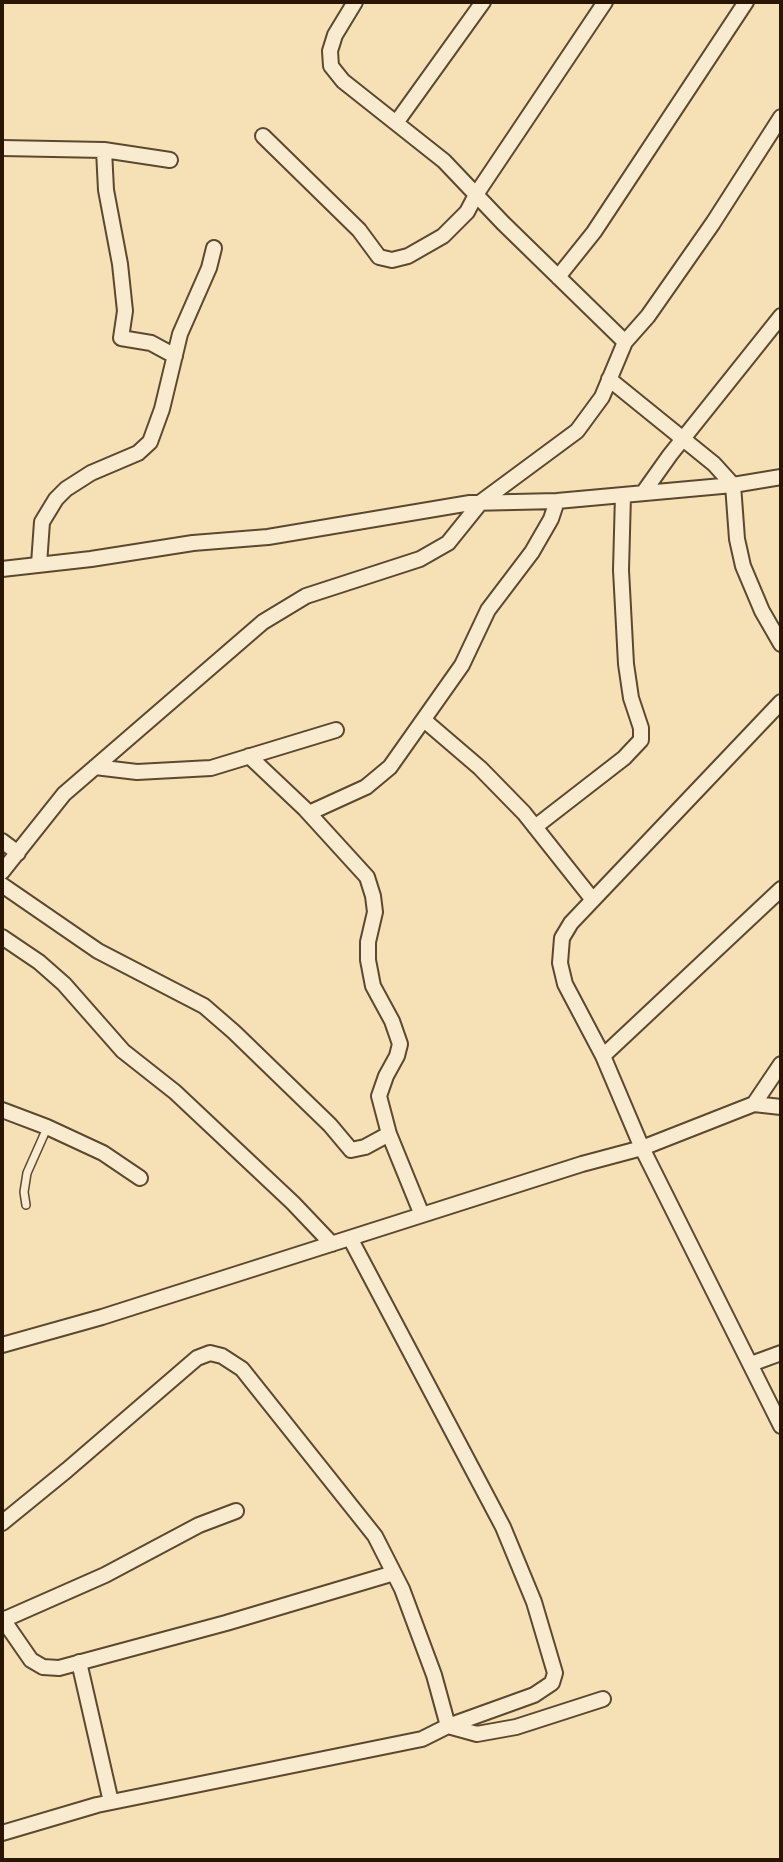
<!DOCTYPE html>
<style>
body{margin:0}
#map{position:relative;width:783px;height:1862px;overflow:hidden;background:#f6e0b6;font-family:"EB Garamond",serif}
canvas{display:block}
.frame{position:absolute;inset:0;border:4px solid #291501;pointer-events:none}
</style>
<div id="map">
<canvas width="783" height="1862"></canvas>
<div class="frame"></div>
</div>
<script>
const context = document.querySelector('canvas').getContext('2d');
context.lineJoin = 'round';
function poly(rows) {
  const path = new Path2D();
  for (const r of rows) {
    path.moveTo(r[0], r[1]);
    for (let i = 2; i < r.length; i += 2) path.lineTo(r[i], r[i + 1]);
  }
  return path;
}
function strokePath(path, color, width, dash) {
  context.strokeStyle = color;
  context.lineWidth = width;
  context.lineCap = dash ? 'butt' : 'round';
  context.setLineDash(dash || []);
  context.stroke(path);
}
const service = poly([
 [26,1205,24,1192,27,1173,47,1128]
]);
const minor = poly([
 [355,2,335,35,330,51,331,66,343,81,444,161,503,223,625,342],
 [396,123,483,2],
 [263,136,359,230,379,257,392,260,408,256,443,236,467,212,477,193,605,2],
 [2,148,104,150,170,160],
 [104,150,106,190,120,264,125,311,121,338,151,343,175,356],
 [558,277,594,232,746,2],
 [609,379,714,464,733,485,737,539,743,566,762,611,781,644],
 [643,493,670,455,781,316],
 [39,564,42,522,56,499,66,489,91,473,138,453,150,442,162,409,180,334,209,268,214,248],
 [2,569,91,559,193,543,268,537,470,503,557,501,733,485,781,477],
 [781,702,571,923,562,938,560,963,565,984,603,1056,642,1148,781,1426],
 [424,720,480,768,524,813,593,900],
 [249,756,305,809,367,877,373,896,375,912,368,942,368,960,373,986,392,1021,400,1044,397,1056,386,1076,379,1096,389,1134,422,1215],
 [95,767,137,772,211,768,336,730],
 [309,813,366,787,390,767,462,665,488,610,532,552,551,519,557,501],
 [535,827,624,758,641,740,641,728,631,698,626,664,621,570,623,495],
 [2,841,18,853],
 [2,872,64,794,263,622,306,596,420,559,448,543,481,502,577,431,602,397,625,342,648,316,713,223,781,117],
 [2,885,98,951,204,1006,234,1032,330,1125,351,1150,365,1147,389,1134],
 [2,937,39,962,64,984,123,1051,175,1092,293,1203,332,1244],
 [603,1056,781,889],
 [754,1104,781,1064],
 [2,1110,47,1127,103,1153,140,1178],
 [2,1345,102,1317,582,1164,642,1148,754,1104,781,1107],
 [751,1364,781,1353],
 [2,1523,67,1470,197,1358,210,1353,222,1356,242,1369,375,1536,402,1589,434,1675,448,1726,534,1695,552,1683,555,1673,534,1602,503,1527,350,1238],
 [2,1618,31,1660,43,1667,59,1668,226,1623,394,1573],
 [3,1620,105,1575,199,1525,236,1511],
 [79,1662,111,1802],
 [2,1833,97,1805,422,1739,448,1726,477,1734,516,1727,603,1699]
]);
strokePath(service, '#5c482e', 10);
strokePath(minor, '#5c482e', 18);
strokePath(service, '#f9ebd0', 7);
strokePath(minor, '#f9ebd0', 14);
</script>
